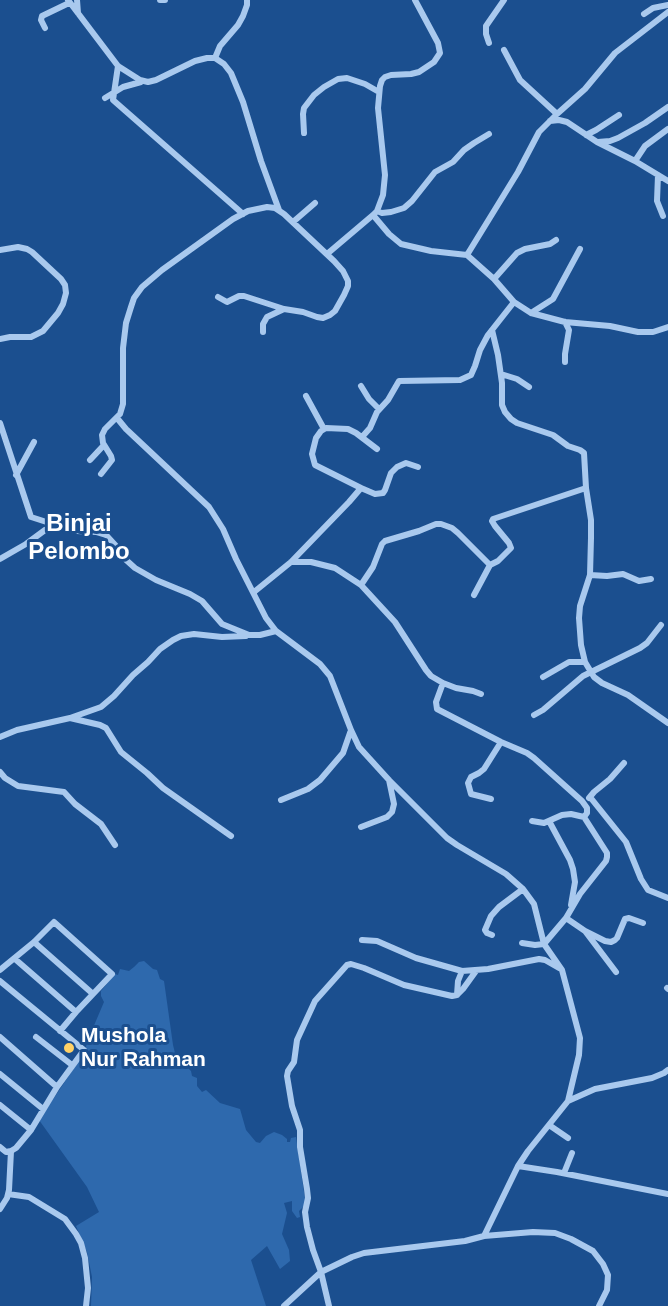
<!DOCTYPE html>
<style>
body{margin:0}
canvas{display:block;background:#1b4f8f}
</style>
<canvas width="668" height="1306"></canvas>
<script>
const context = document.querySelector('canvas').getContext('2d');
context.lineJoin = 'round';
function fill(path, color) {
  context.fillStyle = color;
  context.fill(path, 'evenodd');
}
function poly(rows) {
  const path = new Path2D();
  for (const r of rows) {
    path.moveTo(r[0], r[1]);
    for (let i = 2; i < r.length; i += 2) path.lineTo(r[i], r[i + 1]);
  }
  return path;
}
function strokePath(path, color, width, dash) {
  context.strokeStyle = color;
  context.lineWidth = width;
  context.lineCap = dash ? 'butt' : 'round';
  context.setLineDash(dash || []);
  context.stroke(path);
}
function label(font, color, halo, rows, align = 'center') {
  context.font = font + ' Arial,sans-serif';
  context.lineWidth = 6;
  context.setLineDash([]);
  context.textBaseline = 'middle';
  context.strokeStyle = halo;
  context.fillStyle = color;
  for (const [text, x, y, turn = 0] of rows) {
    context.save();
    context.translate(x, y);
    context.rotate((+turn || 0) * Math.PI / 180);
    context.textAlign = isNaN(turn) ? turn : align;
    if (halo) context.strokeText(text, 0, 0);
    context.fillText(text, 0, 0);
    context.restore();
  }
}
fill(poly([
 [144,961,153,969,157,970,160,979,164,981,173,1045,179,1069,186,1066,191,1071,192,1076,197,1078,197,1086,202,1092,206,1090,220,1103,240,1109,246,1130,256,1142,260,1143,266,1136,274,1132,282,1135,287,1139,287,1142,290,1142,291,1138,296,1137,305,1199,305,1205,299,1211,300,1217,297,1218,292,1211,292,1201,284,1203,287,1213,282,1234,289,1250,290,1261,280,1269,267,1246,251,1260,266,1306,91,1306,92,1277,87,1252,76,1226,99,1212,87,1187,39,1120,85,1052,87,1042,104,1002,101,996,101,991,115,974,118,975,120,969,129,971,134,967,139,962]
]), '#2e69ad');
strokePath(poly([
 [68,0,118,66,140,80,148,82,156,80,195,61,207,58,215,58,224,64,231,73,243,102,261,161,279,210],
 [77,0,78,13],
 [160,0,165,0],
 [644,14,653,8,668,5],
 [45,28,41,20,42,16,69,3],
 [489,43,486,34,486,26,504,0],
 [504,50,520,80,557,114],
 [215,58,220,46,238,25,243,16,247,5,247,0],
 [118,66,113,100,243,214],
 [105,98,123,87,141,82],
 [550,121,559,120,567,122,597,142,635,161,668,181],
 [304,133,303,114,304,108,314,95,324,87,338,79,347,78,365,84,379,92],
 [586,135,596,130,619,115],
 [598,142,610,141,618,138,645,123,668,107],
 [635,161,645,146,668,129],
 [658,175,657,201,663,216],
 [377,211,382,213,391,212,404,208,412,201,435,172,453,162,464,150,474,143,489,134],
 [293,222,315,203],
 [0,250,18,247,27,249,32,252,61,279,65,285,66,293,63,304,58,313,43,331,31,337,10,337,0,339],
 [327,254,373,215,377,211,383,195,385,175,378,108,380,86,382,80,385,77,391,75,411,74,419,72,434,62,440,53,438,43,415,0],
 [467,255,518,172,539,132,557,114,585,89,615,53,668,12],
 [494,279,517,253,525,249,550,244,556,240],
 [514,302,531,313,565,322,610,326,638,332,653,332,668,327],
 [531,313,553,299,580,249],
 [492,330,498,355,502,383,502,405,505,412,511,419,517,423,553,435,568,446,580,450,584,453,586,488,591,520,591,538,590,575,580,606,579,618,581,645,585,662,594,677,602,683,628,695,668,723],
 [263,332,263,324,267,317,284,309],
 [565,362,565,354,569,330,565,322],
 [501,374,517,379,529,387],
 [361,386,369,399,379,409],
 [306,396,324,429],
 [117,418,126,429,209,507,223,529,236,559,266,618,276,631,320,664,330,676,351,730,359,747,389,780,447,838,457,845,506,874,523,889,534,904,544,944,562,970,580,1038,579,1055,568,1101,528,1151,518,1166,484,1236],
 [0,423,31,517,59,526,77,531,96,532,106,535,117,547,125,559,135,568,156,580,190,594,202,601,222,624,249,635,260,635,276,631],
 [362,437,370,428,377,412,388,400,399,381,460,380,471,375,475,366,480,350,488,335,514,302,494,279,467,255,431,251,401,244,389,234,373,215],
 [90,460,104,445],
 [101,474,112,460,111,456,103,443,102,435,105,429,120,414,123,404,123,348,126,323,131,307,134,298,142,287,162,270,233,219,248,211,267,207,275,208,284,214,334,261,343,271,348,281,348,286,344,295,335,311,330,315,323,318,317,317,303,312,284,309,244,296,239,296,227,302,218,297],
 [16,475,34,442],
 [361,488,315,465,312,454,316,438,321,431,326,428,348,429,356,433,377,449],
 [0,559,26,544,45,530,59,526],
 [291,562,311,562,335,568,361,585,395,622,426,670,431,676,443,683,436,702,437,709,501,742,527,753,534,758,582,801,587,808,587,813,584,817],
 [490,565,498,561,511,548,509,543,495,526,492,521,493,519,586,488],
 [590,575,607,576,623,574,639,581,651,579],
 [361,585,373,567,382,544,385,541,419,531,436,524,441,524,452,528,458,533,490,565,474,595],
 [254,592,291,562,349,502,361,488,375,494,383,493,385,490,391,473,397,467,406,463,418,467],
 [543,677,569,662,585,662],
 [443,683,456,688,473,691,481,694],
 [534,715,543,710,583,676,640,648,647,643,661,625],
 [70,718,100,725,106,728,121,752,147,773,163,788,231,836],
 [0,737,17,730,70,718,101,707,114,696,133,675,148,662,160,649,173,640,181,636,194,634,222,637,246,636],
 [0,772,5,778,18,786,64,792,75,804,101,824,115,845],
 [590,797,626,842,641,879,648,890,668,898],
 [589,798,594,792,610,779,624,763],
 [491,799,471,794,468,783,471,777,479,773,484,769,501,742],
 [281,800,308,789,320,780,343,753,351,730],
 [549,821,570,860,573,869,575,882,571,905],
 [361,827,387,817,392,812,394,804,389,780],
 [566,918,585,931,616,972],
 [585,931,605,941,611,942,615,940,617,938,625,919,629,918,643,923],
 [492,935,487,933,485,930,491,916,499,907,523,889],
 [362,940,377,941,416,958,462,971,488,969,539,959,545,960,559,968],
 [34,942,93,994],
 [522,943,535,945,544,944,566,918,580,894,606,861,607,857,607,853,584,817,571,814,562,815,544,823,532,821],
 [15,959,76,1012],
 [0,970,34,942,54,922,112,974,76,1012,60,1031],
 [0,981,84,1050,57,1087,31,1130,16,1148,11,1151,6,1152,0,1147],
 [667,988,668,989],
 [457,995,458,981,462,971],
 [0,1037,57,1087],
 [36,1037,72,1065],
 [0,1074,43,1109],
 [568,1101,595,1089,652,1078,664,1073,668,1070],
 [0,1105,31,1130],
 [549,1125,568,1138],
 [518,1166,557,1172,668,1194],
 [564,1173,572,1153],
 [8,1194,29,1197,65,1219,76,1234,81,1243,85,1258,88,1288,86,1306],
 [0,1209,7,1198,9,1190,11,1151],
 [284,1306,321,1272,352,1257,364,1253,465,1241,484,1236,533,1232,555,1233,571,1239,593,1251,603,1264,608,1275,607,1290,599,1306],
 [329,1306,321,1272,313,1250,307,1227,305,1212,308,1198,307,1189,300,1147,300,1130,292,1106,287,1076,288,1071,294,1062,297,1040,315,1001,347,965,351,964,364,968,404,985,452,996,457,995,463,989,476,971]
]), '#a9c9ee', 6);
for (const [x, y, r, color] of [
 [69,1048,6,"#ffd166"]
]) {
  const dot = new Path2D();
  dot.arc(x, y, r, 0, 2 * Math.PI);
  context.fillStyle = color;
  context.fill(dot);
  strokePath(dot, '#1b4f8f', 2);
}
label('bold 21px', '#fff', '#1b4f8f', [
 ["Mushola",81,1036],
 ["Nur Rahman",81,1060]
], 'left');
label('bold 24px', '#fff', '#1b4f8f', [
 ["Binjai",79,524],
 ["Pelombo",79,552]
]);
</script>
